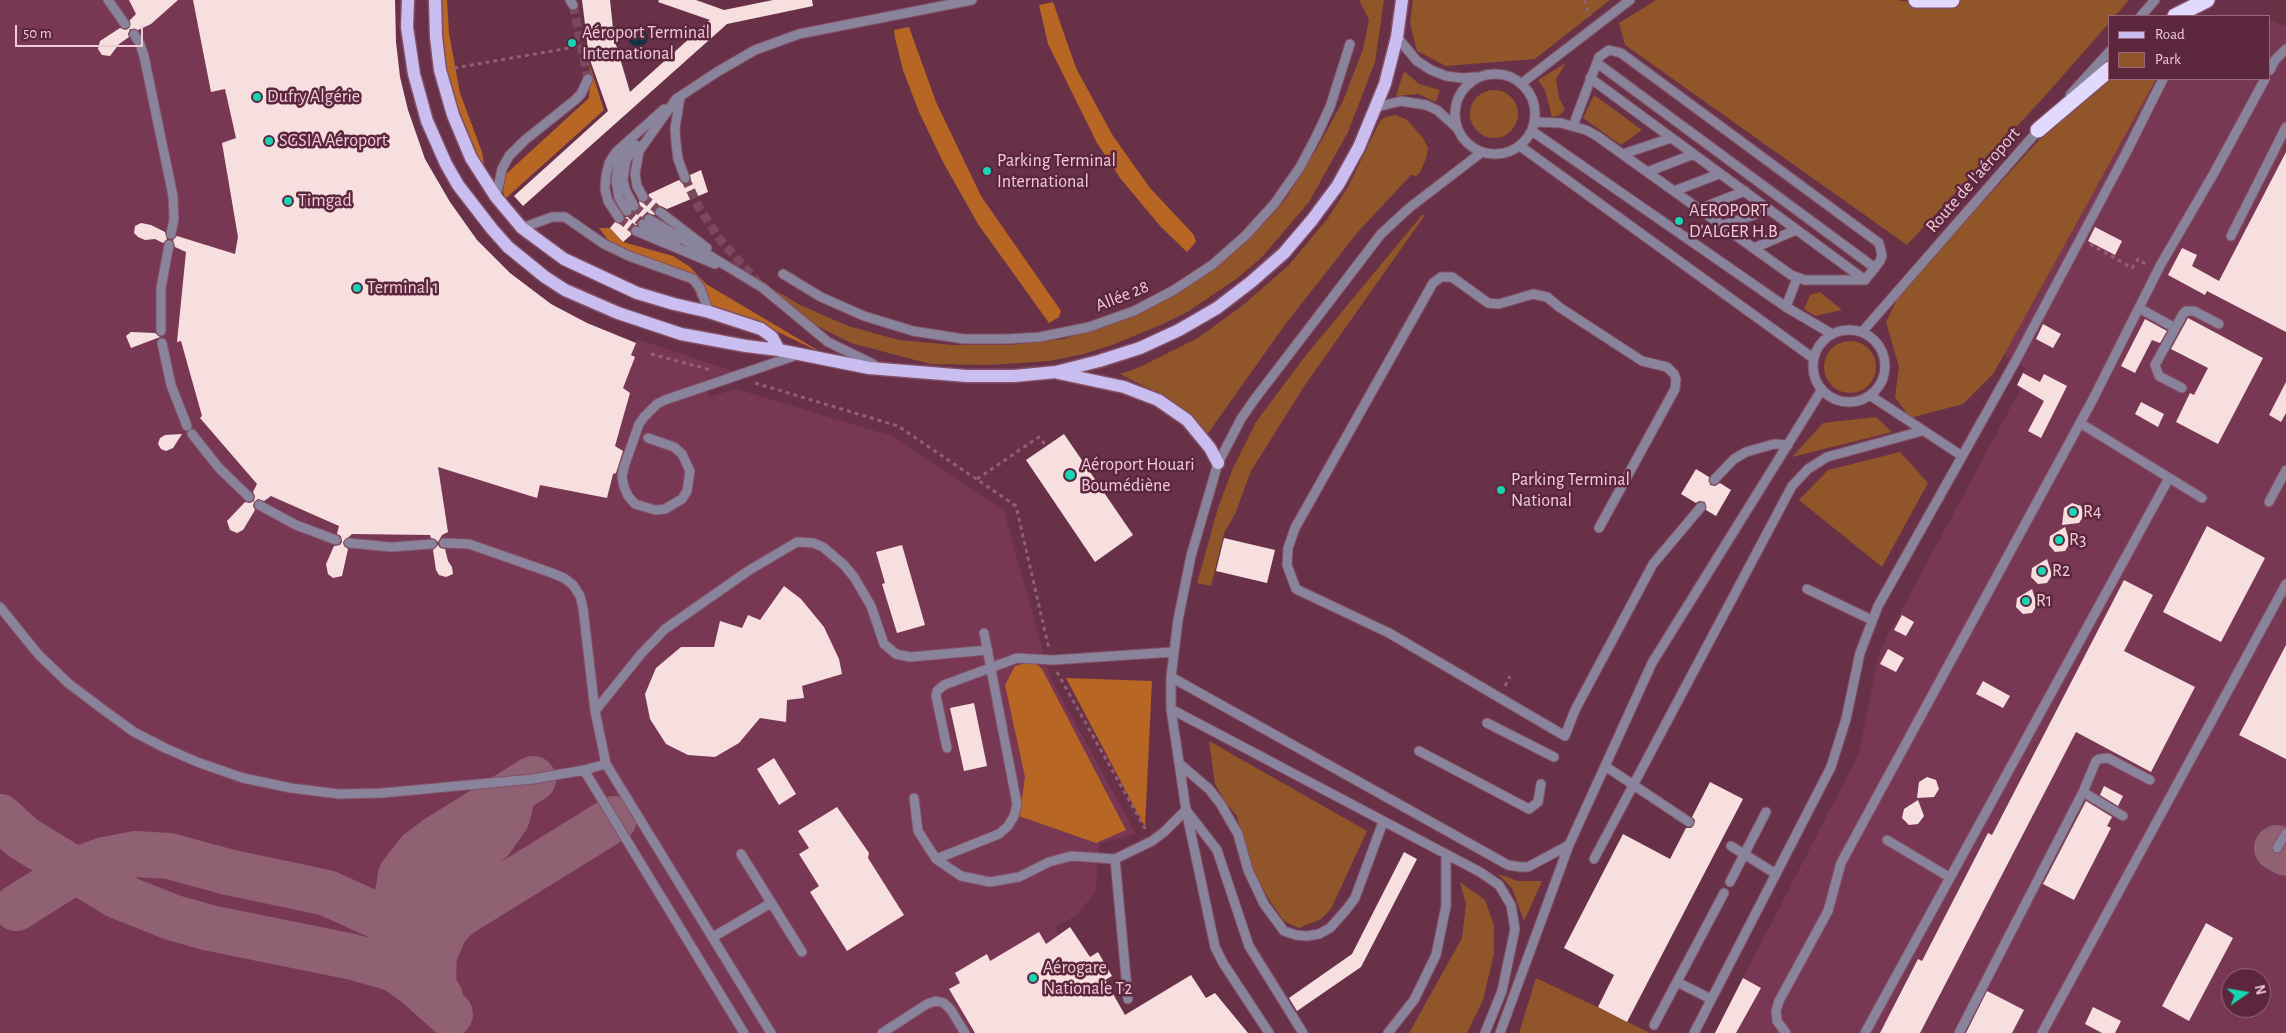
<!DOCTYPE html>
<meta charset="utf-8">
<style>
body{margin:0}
#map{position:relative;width:2286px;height:1033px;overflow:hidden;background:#683148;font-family:"Alegreya Sans",sans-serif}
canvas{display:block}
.legend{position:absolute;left:2108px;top:15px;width:162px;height:65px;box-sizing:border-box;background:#5c263d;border:1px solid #97687b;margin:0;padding:6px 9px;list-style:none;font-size:15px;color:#efccd8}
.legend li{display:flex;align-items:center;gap:10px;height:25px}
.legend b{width:25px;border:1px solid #97687b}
.north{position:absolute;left:2221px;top:968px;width:50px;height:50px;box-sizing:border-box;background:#5c263d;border:1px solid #97687b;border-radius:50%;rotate:77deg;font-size:14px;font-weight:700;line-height:20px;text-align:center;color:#efccd8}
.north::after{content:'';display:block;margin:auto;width:18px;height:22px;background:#15d5b3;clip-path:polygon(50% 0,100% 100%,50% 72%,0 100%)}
.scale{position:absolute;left:15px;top:25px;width:128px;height:22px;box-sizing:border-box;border:2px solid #efccd8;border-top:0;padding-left:6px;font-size:15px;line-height:18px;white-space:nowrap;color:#efccd8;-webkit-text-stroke:4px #5c263d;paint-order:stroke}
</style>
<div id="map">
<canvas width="2286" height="1033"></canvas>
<ul class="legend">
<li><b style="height:6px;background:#cabef1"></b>Road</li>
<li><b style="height:14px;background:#905528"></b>Park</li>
</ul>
<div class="north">N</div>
<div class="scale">50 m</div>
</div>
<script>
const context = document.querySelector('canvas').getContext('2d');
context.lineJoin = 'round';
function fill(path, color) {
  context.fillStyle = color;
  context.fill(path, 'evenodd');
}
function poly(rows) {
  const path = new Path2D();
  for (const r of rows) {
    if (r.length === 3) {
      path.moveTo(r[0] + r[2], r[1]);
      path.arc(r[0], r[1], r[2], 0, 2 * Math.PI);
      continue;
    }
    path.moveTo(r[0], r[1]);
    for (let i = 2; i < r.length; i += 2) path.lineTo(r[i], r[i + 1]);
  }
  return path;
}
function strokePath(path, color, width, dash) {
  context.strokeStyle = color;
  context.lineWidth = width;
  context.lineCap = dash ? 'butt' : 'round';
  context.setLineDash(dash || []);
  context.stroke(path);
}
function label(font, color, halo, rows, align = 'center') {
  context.font = font + ' "Alegreya Sans",sans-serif';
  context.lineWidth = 5;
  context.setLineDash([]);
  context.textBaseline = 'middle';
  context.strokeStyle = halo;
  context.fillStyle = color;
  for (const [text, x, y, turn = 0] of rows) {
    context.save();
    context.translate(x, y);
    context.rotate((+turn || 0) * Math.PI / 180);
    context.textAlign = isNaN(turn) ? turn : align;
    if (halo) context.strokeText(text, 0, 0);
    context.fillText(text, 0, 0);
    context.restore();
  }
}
fill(poly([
 [0,0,395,0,396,42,400,77,408,110,425,159,450,202,477,240,510,273,551,304,587,323,635,342,636,339,733,371,705,379,709,397,736,389,892,436,1004,511,1050,677,1136,834,1100,843,1096,858,1097,874,1095,892,1077,915,1055,928,1059,936,1070,927,1090,957,1098,952,1112,976,1105,981,1125,1014,1191,975,1206,998,1215,993,1248,1033,0,1033],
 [2270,21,2286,26,2286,1033,1715,1033,1859,753,1880,650,2021,388,2017,385,2026,368,2004,355,2156,79,2270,79],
 [2231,978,2261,978,2261,1008,2231,1008]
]), '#783853');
fill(poly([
 [1359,0,1384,0,1375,62,1348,132,1309,202,1262,257,1239,277,1189,311,1163,324,1112,345,1084,354,1050,361,989,365,930,364,851,343,799,317,743,280,754,278,800,305,848,326,899,340,953,345,1008,345,1064,339,1167,298,1207,274,1249,239,1285,200,1316,150,1343,101,1363,49,1369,20],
 [1413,0,1610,0,1535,59,1446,66,1417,51,1410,23],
 [1656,0,1896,0,1918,3,1949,0,2129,0,2115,16,2110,16,2110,22,2044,97,1907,245,1625,45,1619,23],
 [1566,63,1556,79,1559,98,1565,109,1560,115,1552,117,1545,90,1538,80],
 [1404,71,1419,84,1440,90,1436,102,1418,94,1396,96],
 [2112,79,2156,79,2004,355,1993,374,1963,404,1910,418,1895,397,1899,367,1886,322,1899,295,2047,131],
 [1494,114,24],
 [1594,95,1642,130,1621,145,1583,118],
 [1395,115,1406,119,1423,138,1428,148,1426,159,1420,172,1416,176,1411,175,1357,233,1284,326,1204,439,1159,394,1120,374,1140,367,1198,338,1243,305,1288,266,1328,218,1348,187,1380,121,1386,117],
 [1422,215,1425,215,1305,385,1251,471,1235,514,1224,533,1211,586,1197,583,1218,508,1233,468,1256,422,1306,355],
 [1820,292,1842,310,1815,316,1804,309,1810,295],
 [1850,367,26],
 [1876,417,1892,432,1792,457,1823,423],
 [1900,452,1928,483,1882,567,1799,500,1828,470],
 [1209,741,1367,831,1331,909,1321,919,1299,928,1284,921,1270,901,1249,865,1237,816,1226,803,1215,784],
 [1498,874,1518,881,1542,881,1524,921,1512,888],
 [1460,882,1485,900,1494,925,1494,954,1483,1000,1467,1033,1409,1033,1462,938,1466,904],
 [1536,978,1597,1007,1650,1033,1519,1033]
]), '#905528');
fill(poly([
 [437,0,447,0,449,33,460,93,482,152,484,164,479,165,443,76],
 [1053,2,1076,68,1113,136,1150,188,1194,235,1196,242,1187,252,1161,227,1120,178,1097,143,1048,44,1039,5],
 [909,27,936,102,981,196,1061,311,1059,317,1049,323,978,224,943,162,919,112,903,70,895,38,894,30],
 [590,66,604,110,505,199,503,191,506,174,589,98],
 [599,228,610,228,623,242,673,256,690,267,706,284,824,354,757,322,707,304,698,299,692,284,682,274,614,248],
 [1033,661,1042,669,1126,830,1096,843,1016,815,1022,799,1025,777,1005,685,1015,666],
 [1066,678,1152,681,1145,827]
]), '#b76624');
fill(poly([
 [638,37,10]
]), '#113346');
strokePath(poly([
 [0,817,23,838,116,895,174,918,210,928,353,957,395,969,416,984,450,1014],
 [2277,848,2286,853],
 [16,908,75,871,104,860,135,854,169,856,228,872,327,893,380,917,403,936,433,985],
 [385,921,399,914,491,840,507,817,510,806],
 [403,936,397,900,401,875,419,852,439,837,533,779],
 [440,997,433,985,434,955,445,929,457,916,614,819]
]), '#906073', 46);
fill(poly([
 [129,0,178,0,151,24,138,30,130,29,128,34,129,37,119,44,110,56,102,55,98,49,100,41,120,28,126,30,130,27,130,20,136,14],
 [193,0,395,0,396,42,400,77,408,110,425,159,450,202,477,240,510,273,551,304,587,323,636,343,631,355,635,357,623,388,630,393,615,446,623,451,616,473,613,474,607,498,540,485,537,498,438,467,448,532,442,535,438,542,435,539,431,538,430,535,352,534,343,542,344,546,348,549,342,576,333,578,328,574,326,564,334,546,340,545,342,542,341,536,337,534,339,526,271,496,264,501,258,499,254,502,253,506,255,510,243,530,237,533,230,530,227,521,245,502,250,503,254,501,255,496,253,492,257,484,200,418,202,416,181,341,177,342,186,252,175,247,173,240,177,236,235,254,238,237,222,143,236,138,225,89,211,92],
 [582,0,610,0,614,38,630,92,710,20,658,2,659,0,696,0,724,10,773,0,812,0,813,6,727,24,523,206,514,196,608,111,589,57],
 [2286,152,2286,332,2207,291,2205,295,2168,275,2182,248,2197,255,2192,266,2219,281],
 [701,170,708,192,667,209,661,206,657,206,654,211,655,215,646,213,638,221,637,225,632,226,631,235,623,242,610,228,615,222,622,223,625,217,630,217,633,212,637,211,640,207,639,201,646,202,649,194,679,180,683,184,688,184,691,180,690,175],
 [141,223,151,225,165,232,167,239,163,243,155,239,145,240,138,237,134,233,135,226],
 [2095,227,2122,241,2115,255,2088,241],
 [2188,318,2263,358,2218,444,2176,422,2190,393,2194,395,2208,368,2171,349],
 [2145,319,2167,331,2160,343,2152,340,2135,373,2121,366],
 [2043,324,2061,334,2053,348,2036,339],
 [131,332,155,333,160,337,131,348,126,336],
 [2023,373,2040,382,2044,374,2067,386,2041,438,2028,431,2044,401,2017,385],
 [2286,382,2286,413,2281,422,2269,415],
 [2141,402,2164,414,2158,427,2135,414],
 [182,434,173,448,166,451,161,449,158,444,160,438,165,435],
 [1064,434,1133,535,1095,562,1026,460],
 [1696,469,1709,477,1710,485,1715,486,1720,483,1731,490,1716,516,1706,510,1705,502,1699,501,1696,503,1681,494],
 [2072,503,2081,506,2084,515,2079,523,2062,525,2064,508],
 [2207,526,2265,558,2221,642,2163,612],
 [2065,527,2070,543,2065,551,2055,552,2049,545,2050,536],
 [1224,538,1275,550,1267,583,1216,571],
 [438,545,440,548,445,549,448,561,452,567,453,574,446,577,439,575,436,570,433,550],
 [902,545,925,625,897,633,882,584,885,583,876,552],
 [2047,559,2052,575,2047,583,2038,584,2031,577,2032,568],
 [2124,580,2153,595,2124,651,2195,687,2151,772,2076,732,1920,1033,1880,1033,1918,959,1922,961,1988,833,1992,835],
 [784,586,801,599,824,627,839,659,842,674,802,686,804,698,787,700,786,722,760,718,739,743,715,757,688,755,666,744,650,719,645,694,656,668,681,647,714,647,720,621,742,628,748,615,760,620],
 [2032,589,2037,605,2032,613,2023,614,2016,607,2017,598],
 [1902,615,1914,622,1906,636,1894,630],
 [2286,645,2286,759,2239,735],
 [1888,649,1904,658,1896,672,1880,664],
 [1983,681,2010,696,2003,708,1976,694],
 [974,703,987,766,964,771,950,708],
 [774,758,796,794,779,805,757,769],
 [1927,777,1936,780,1939,789,1934,797,1917,798,1919,782],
 [1710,782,1743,799,1627,1022,1598,1007,1614,975,1564,948,1623,834,1670,859,1686,828,1691,828,1694,825,1695,820,1692,817],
 [2104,786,2123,796,2118,806,2100,795],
 [1918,800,1924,816,1918,824,1909,825,1902,818,1904,809],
 [2086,801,2112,817,2107,826,2111,828,2074,900,2043,884],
 [837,807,869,853,868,858,904,915,847,951,810,892,819,886,799,854,809,848,798,831],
 [1404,852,1417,859,1361,967,1297,1011,1289,998,1352,954],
 [2206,923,2233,938,2189,1021,2162,1006],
 [1070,927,1090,957,1098,952,1112,976,1105,980,1125,1015,1191,975,1206,998,1215,993,1248,1033,975,1033,949,989,960,983,955,973,987,954,990,961,1039,932,1046,944],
 [1743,978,1761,988,1736,1033,1715,1033],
 [1987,991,2024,1010,2012,1033,1966,1033],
 [2093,1007,2121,1021,2115,1033,2102,1033,2085,1024]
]), '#f7dfe0');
strokePath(poly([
 [573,5,588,79],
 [685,178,698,206,718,237,760,285],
 [643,197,660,212],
 [634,206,649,219],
 [627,211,643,224],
 [619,218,636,231]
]), '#7c485e', 9, [9, 4.5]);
const minor = poly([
 [108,0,125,24],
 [570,0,573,5],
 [2141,16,2155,0],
 [134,34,140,44,144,56,173,196,174,219,171,234],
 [1397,37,1417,61,1431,70,1446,76,1462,78,1477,77],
 [1597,63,1875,268],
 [2270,70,2275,60,2286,49],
 [1495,114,40],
 [1590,78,1865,280],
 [1522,83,1630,0],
 [2070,95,2110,51],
 [680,97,675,128,676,143,678,159,685,178],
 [1377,107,1401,101,1426,105,1437,110,1457,128],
 [1535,122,1561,123,1586,130,1597,136,1791,275,1805,280,1865,280],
 [1573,126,1599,57,1609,50,1621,53,1879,243,1882,255,1880,261,1865,280],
 [1532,131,1786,307,1832,334],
 [1520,146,1813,358],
 [1623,154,1671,138],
 [1647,172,1694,154],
 [1674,191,1719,174],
 [496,197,502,169,509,156,525,140,575,100,581,94,588,79],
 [643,197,637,186,635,174,639,151,676,99,717,72,755,50,799,34,972,0],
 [634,206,625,189,623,179,626,160,636,145],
 [1699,209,1745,191],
 [627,211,619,198,616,181,618,165,627,147],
 [660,212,707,248],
 [619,218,608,201,605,189,606,176,609,163,616,152,664,109],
 [649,219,763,288,828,342,873,364],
 [643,224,676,241],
 [1723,225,1769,210],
 [522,228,552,217,565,217,604,244,629,256,693,279,700,288,709,312],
 [636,231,715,264],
 [2231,236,2286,127],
 [1754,248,1796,230],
 [783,274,821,297,864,316,913,331,964,339,1006,339,1040,337,1089,327,1134,311,1174,290,1212,265,1246,235,1275,203,1300,167,1316,137,1330,107,1350,44],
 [1786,307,1797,278],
 [2139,308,2175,328],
 [1849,366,36],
 [161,331,161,288,169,245],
 [1862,332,2041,127],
 [162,343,171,385,187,426],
 [2182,388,2159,376,2155,365,2183,314,2186,311,2194,311,2219,324],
 [1871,396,1962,456],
 [2080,423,2202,498],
 [192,434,219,468,249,497],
 [648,438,674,447,682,454,690,471,687,491,682,499,665,509,655,510,635,504,628,496,624,487,622,477,624,467,639,424,644,417,657,404,665,400,797,355],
 [1714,480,1734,459,1746,452,1774,444,1788,445],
 [2269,502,2286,470],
 [259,505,296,525,336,540],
 [1599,528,1675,389,1676,379,1674,374,1667,367,1642,361,1559,307,1547,297,1533,294,1499,304,1488,303,1452,277,1441,277,1433,283,1295,528,1288,548,1287,565,1296,589,1389,633,1565,736,1575,710,1653,564,1701,507],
 [349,543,391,547,432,544],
 [444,543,469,544,552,573,564,578,573,585,580,596,583,608,595,711,606,764,771,1033],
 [1807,589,1872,620],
 [0,607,38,654,68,683,101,708,134,732,165,748,197,762,243,778,291,788,339,794,382,793,533,779,584,770,606,764],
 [1171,677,1508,865,1521,867,1528,867,1569,845],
 [1171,709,1480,872,1499,885,1511,905,1515,929,1502,991,1485,1033],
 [595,711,641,654,665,629,748,571,797,542,813,543,823,547,844,565,854,577,871,606,884,644,896,654,910,657,988,650],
 [1487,723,1554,757],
 [947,748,936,696,937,691,944,685,1017,658,1053,660,1173,652],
 [1419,751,1529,809,1538,802,1541,784],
 [1181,765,1209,789,1220,803,1238,834,1248,870,1264,904,1284,931,1296,935,1307,936,1319,934,1330,928,1346,910,1355,898,1383,822],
 [1605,766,1689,822],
 [584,770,744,1033],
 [2083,792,2123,816],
 [914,798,918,831,936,859,961,876,990,882,1019,877,1049,862,1071,856,1115,859,1152,841,1164,832,1186,810,1217,850,1249,946,1303,1033],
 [1887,840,1949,877],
 [1731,846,1776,874],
 [2277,848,2286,833],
 [741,854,802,952],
 [936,859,999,834,1008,826,1014,816,1017,804,984,633],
 [1115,859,1128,999],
 [1594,859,1792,486,1808,469,1827,457,1922,431],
 [1730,882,1766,812],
 [713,937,771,903],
 [1677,982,1711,999],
 [1654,1025,1724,893],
 [882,1033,927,1004,936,1001,944,1003,951,1010,965,1033],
 [1269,1033,1223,963,1215,947,1186,810,1171,709,1171,677,1178,620,1191,556,1218,463,1241,419,1254,400,1381,234,1409,208,1482,152],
 [1388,1033,1414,1000,1436,955,1446,906,1446,855],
 [1500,1033,1569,845,1652,663,1821,391],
 [1694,1033,1831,767,1846,719,1860,653,1878,606,2015,362,2126,153,2163,79],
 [1786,1033,1777,1021,1776,1011,1779,1001,1828,911,1841,863,2092,401,2161,264,2214,173,2265,79],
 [1865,1033,2169,478],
 [1959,1033,2083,792,2096,761,2099,759,2108,758,2150,780],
 [2042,1033,2286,584]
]);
const major = poly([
 [408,0,407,27,414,74,427,121,446,164,458,185,492,229,508,247,545,277,565,290,618,313,681,334,746,346,779,350,869,368,967,376,1014,376,1056,372,1099,361,1140,348,1179,330,1217,308,1251,282,1284,253,1312,220,1338,185,1359,147,1385,84,1397,37,1402,0],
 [435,0,436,37,440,70,453,115,471,158,496,197,522,228,564,259,637,293,674,304,709,312,761,329,772,337,779,350],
 [1058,373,1124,387,1158,400,1187,420,1210,448,1218,463]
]);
const highway = poly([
 [1916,0,1952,0],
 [2175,16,2207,0],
 [2038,130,2110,69]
]);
strokePath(minor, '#835065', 11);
strokePath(major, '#835065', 15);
strokePath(highway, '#835065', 18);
strokePath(poly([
 [1584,0,1590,16],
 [454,68,581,46],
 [2090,244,2132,268,2138,259,2148,266],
 [651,354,711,370],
 [755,383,898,426,1016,506,1049,649],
 [977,479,1039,437,1046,446],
 [1057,672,1147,832],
 [1505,686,1510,676]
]), '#916074', 3, [4, 4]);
strokePath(minor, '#89839c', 9);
strokePath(major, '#cabef1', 12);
strokePath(highway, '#e2dafe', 15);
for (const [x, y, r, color] of [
 [572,43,5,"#15d5b3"],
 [257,97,5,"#15d5b3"],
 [269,141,5,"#15d5b3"],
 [987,171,5,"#15d5b3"],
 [288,201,5,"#15d5b3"],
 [1679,221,5,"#15d5b3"],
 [357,288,5,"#15d5b3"],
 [1070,475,6,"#15d5b3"],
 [1501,490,5,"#15d5b3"],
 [2073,512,5,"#15d5b3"],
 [2059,540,5,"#15d5b3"],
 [2042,571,5,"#15d5b3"],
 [2026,601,5,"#15d5b3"],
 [1033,978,5,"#15d5b3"]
]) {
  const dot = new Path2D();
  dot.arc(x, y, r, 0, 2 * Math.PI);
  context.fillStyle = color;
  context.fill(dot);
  strokePath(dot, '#5c263d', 2);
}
label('18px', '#efccd8', '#5c263d', [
 ["Aéroport Terminal",582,33],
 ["International",582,54],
 ["Dufry Algérie",267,97],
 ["SGSIA Aéroport",279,141],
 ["Parking Terminal",997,161],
 ["International",997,182],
 ["Timgad",298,201],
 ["AEROPORT",1689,211],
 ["D'ALGER H.B",1689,232],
 ["Terminal 1",367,288],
 ["Aéroport Houari",1081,465],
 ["Boumédiène",1081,486],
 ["Parking Terminal",1511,480],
 ["National",1511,501],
 ["R4",2083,512],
 ["R3",2069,540],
 ["R2",2052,571],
 ["R1",2036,601],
 ["Aérogare",1043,968],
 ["Nationale T2",1043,989]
], 'left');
label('18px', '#efccd8', '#5c263d', [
 ["Route de l'aéroport",1973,180,-49],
 ["Allée 28",1122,296,-22]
]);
</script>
